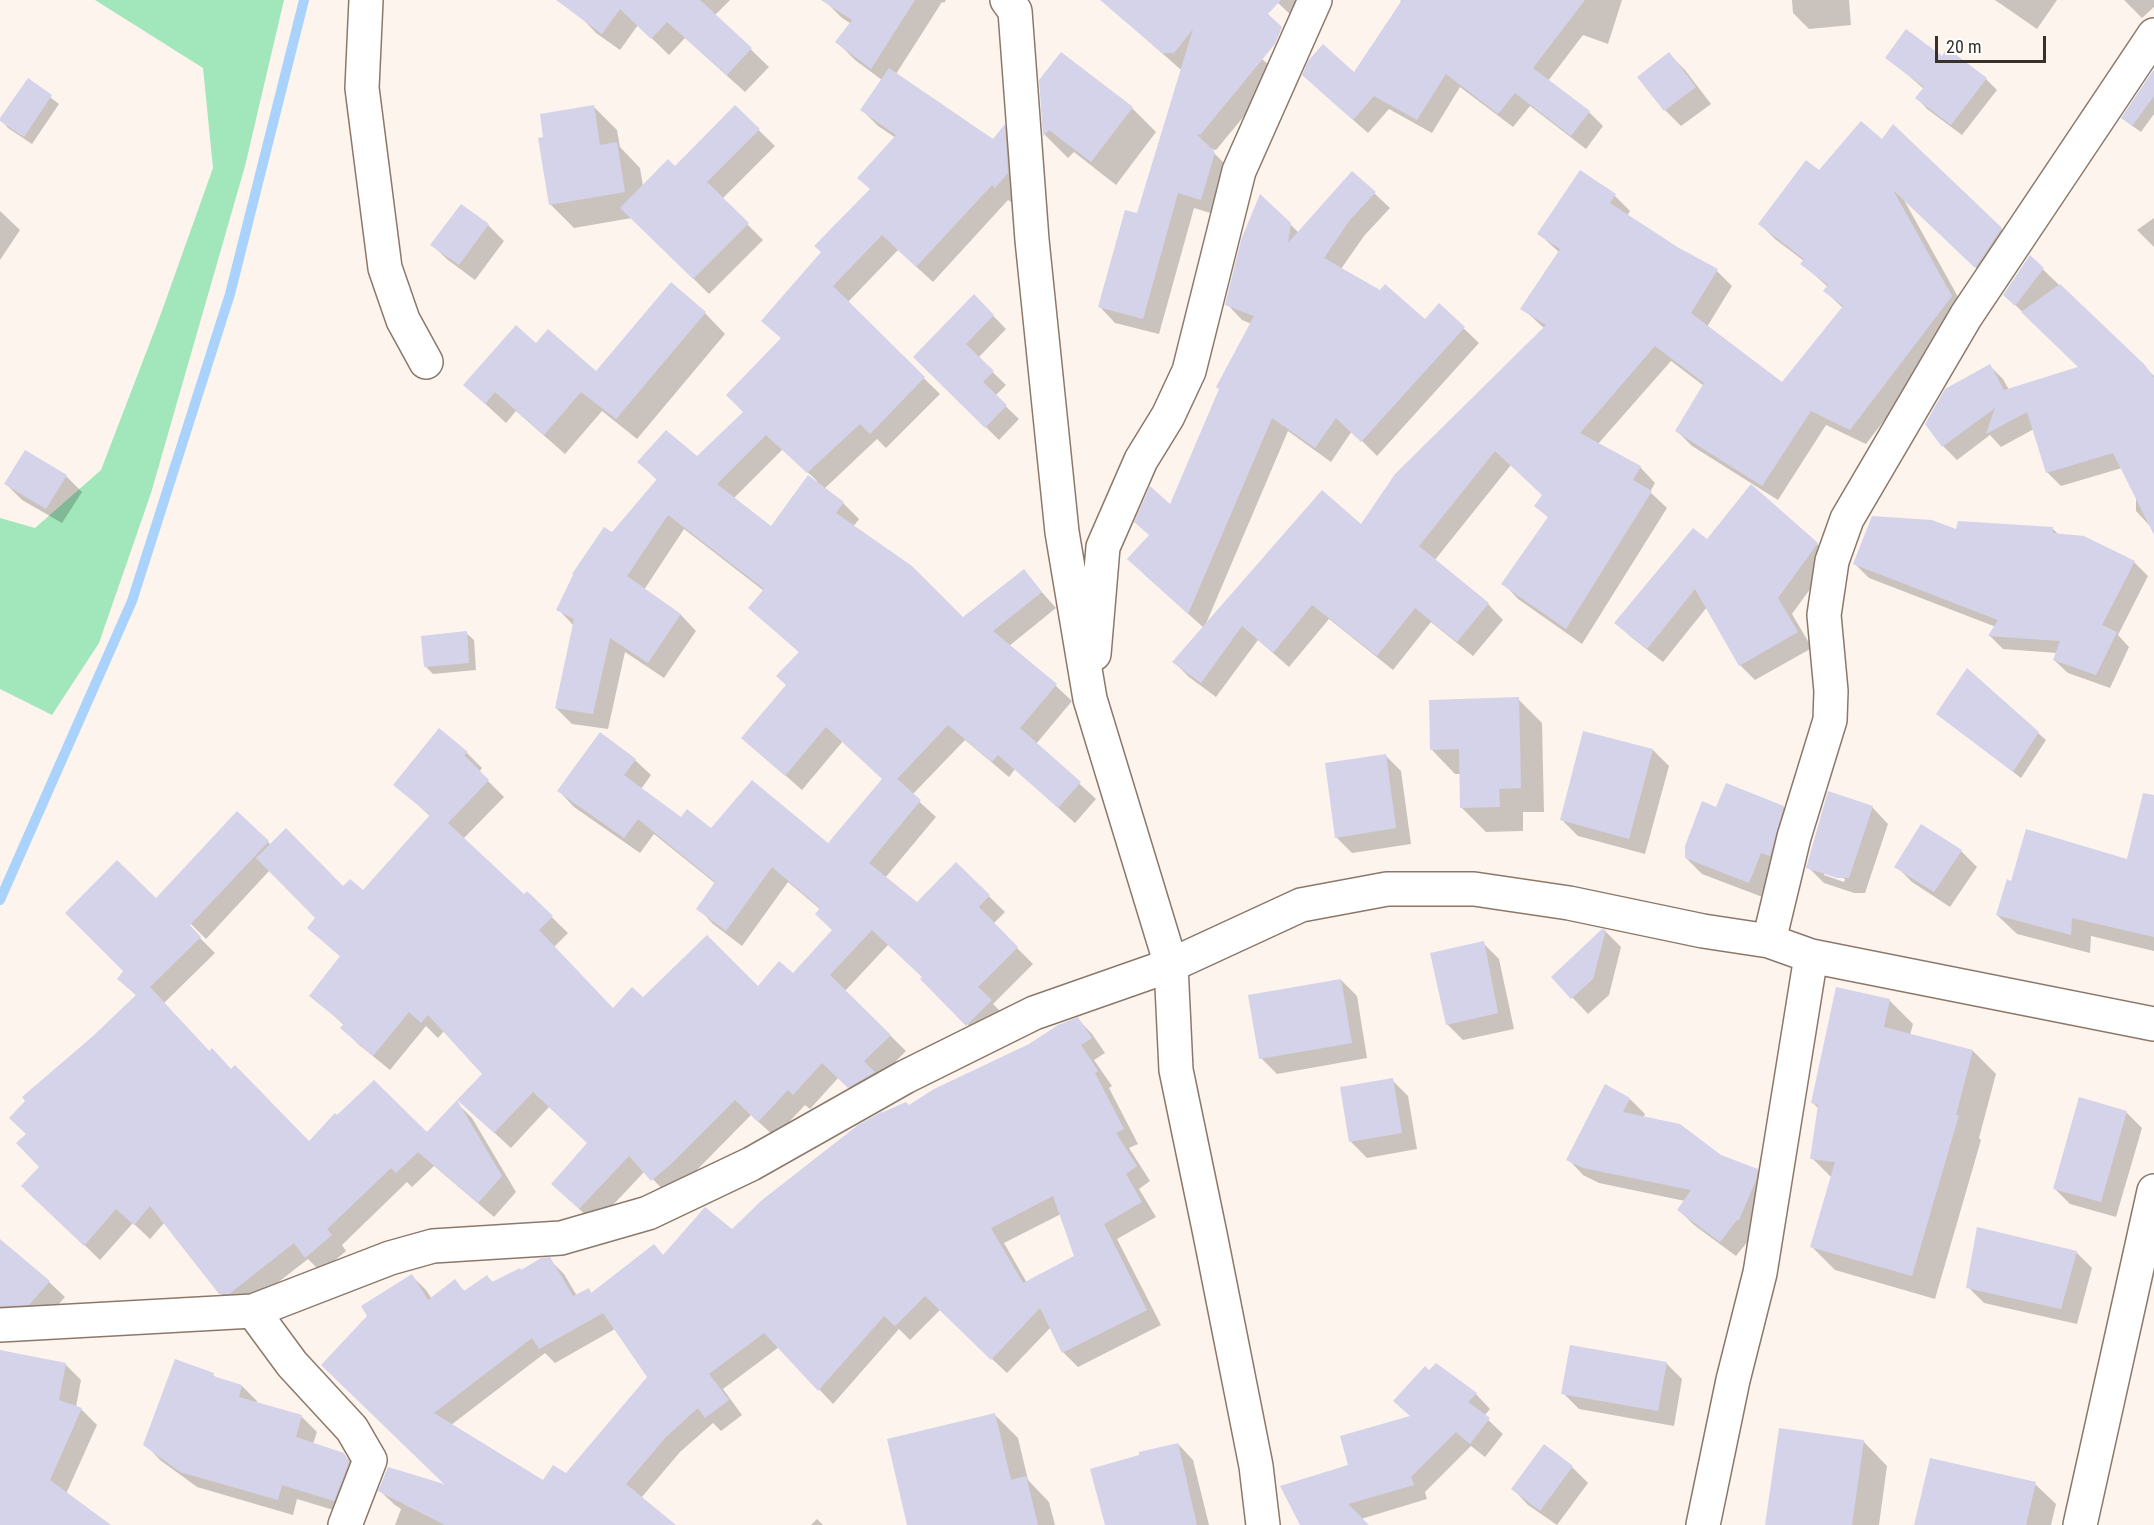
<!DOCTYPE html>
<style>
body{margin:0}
#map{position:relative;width:2154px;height:1525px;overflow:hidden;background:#fdf4ed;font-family:"Roboto Condensed",sans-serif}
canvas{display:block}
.scale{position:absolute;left:1935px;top:36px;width:111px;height:27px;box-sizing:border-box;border:3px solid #38302a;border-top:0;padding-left:8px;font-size:18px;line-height:21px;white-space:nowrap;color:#38302a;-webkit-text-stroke:4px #fff;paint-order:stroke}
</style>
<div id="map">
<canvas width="2154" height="1525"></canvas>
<div class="scale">20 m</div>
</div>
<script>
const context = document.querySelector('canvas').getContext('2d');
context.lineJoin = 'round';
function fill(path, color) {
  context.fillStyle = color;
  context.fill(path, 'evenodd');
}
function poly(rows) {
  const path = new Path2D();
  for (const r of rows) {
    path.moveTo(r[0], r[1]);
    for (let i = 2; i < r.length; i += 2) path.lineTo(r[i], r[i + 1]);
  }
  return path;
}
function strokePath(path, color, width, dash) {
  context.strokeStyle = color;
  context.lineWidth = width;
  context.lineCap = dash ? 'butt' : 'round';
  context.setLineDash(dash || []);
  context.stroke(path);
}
fill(poly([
 [95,0,284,0,245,166,151,493,99,643,52,715,0,689,0,518,35,528,101,470,159,319,213,168,203,68]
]), '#a2e6bb');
fill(poly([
 [590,0,730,0,715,15,769,67,745,92,685,38,669,55,638,25,620,50,596,33,579,15],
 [824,0,946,0,944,3,942,2,896,74,993,141,1005,126,1020,141,1023,189,1011,202,1008,200,933,282,898,250,847,303,940,394,886,448,877,439,824,489,843,503,859,519,853,527,963,619,1023,571,1056,608,1009,646,1056,686,1072,701,1036,744,1096,799,1075,823,1015,769,1009,777,965,740,912,795,936,817,885,878,917,904,956,864,1005,912,993,924,1033,964,993,1004,1006,1017,983,1040,923,979,924,978,888,945,845,991,906,1051,879,1078,865,1103,839,1077,810,1109,805,1105,775,1137,751,1115,687,1180,668,1195,645,1171,595,1224,553,1184,589,1144,549,1107,511,1148,475,1115,484,1074,444,1031,438,1038,426,1026,390,1070,358,1044,342,1028,345,1026,311,995,341,957,325,943,317,918,270,870,206,939,186,919,183,921,215,953,164,1003,210,1052,309,1143,427,1134,457,1103,472,1118,516,1192,494,1217,434,1166,412,1187,407,1182,342,1245,346,1251,321,1272,308,1259,245,1308,236,1309,220,1293,165,1222,150,1239,133,1223,100,1260,39,1201,41,1167,27,1134,94,1037,137,996,119,979,125,971,156,900,237,813,271,845,343,888,363,892,431,817,395,784,467,753,482,768,479,772,504,797,463,839,524,896,527,893,568,933,554,947,614,1010,643,999,758,988,793,975,833,931,821,910,788,882,742,946,713,924,698,908,716,884,654,834,640,853,574,807,559,791,635,760,651,775,641,789,682,819,712,830,828,846,883,779,843,741,802,790,743,738,787,686,800,653,750,608,764,591,684,529,644,590,681,615,696,631,664,678,625,652,608,729,572,724,556,708,574,626,558,609,612,534,657,480,639,462,697,458,745,412,782,339,763,321,823,253,871,189,896,138,878,126,862,110,882,80,855,60,837,42,851,24,841,17],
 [783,449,817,481,771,528,733,499],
 [1102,0,1195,0,1279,74,1216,150,1210,149,1230,169,1217,215,1194,208,1159,334,1115,323,1100,307,1138,215,1182,69,1180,69],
 [1275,0,1313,0,1296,20],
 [1401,0,1622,0,1608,44,1583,35,1548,81,1589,112,1603,126,1586,149,1530,106,1513,127,1460,87,1432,133,1389,109,1368,133,1318,89,1354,75,1398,9],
 [1792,0,1849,0,1851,25,1809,29,1793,13],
 [1995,0,2057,0,2037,29],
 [2124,0,2154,0,2154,7,2142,18],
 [1948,50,1986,79,1997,90,1962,135,1927,109,1917,98,1924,89,1887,57,1942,58],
 [1669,54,1685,70,1711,104,1681,126,1665,110,1639,77],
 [28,80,59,104,32,144,8,128,1,120],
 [1040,80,1132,108,1156,132,1116,185,1074,152,1068,158,1045,135],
 [2154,80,2154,114,2141,132,2131,125],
 [593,106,617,130,620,147,640,168,643,186,675,168,735,107,775,146,722,199,763,240,709,294,632,218,574,228,550,204],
 [1882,141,2001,229,2016,245,1991,282,1904,200,1967,313,1866,444,1826,425,1778,500,1692,446,1677,431,1704,386,1671,361,1598,444,1640,467,1655,483,1650,492,1667,508,1582,644,1518,599,1503,583,1549,518,1536,506,1544,495,1511,465,1434,561,1488,604,1503,620,1473,656,1431,622,1393,670,1329,619,1289,667,1258,640,1216,697,1189,677,1174,662,1204,628,1144,574,1150,536,1170,506,1252,324,1242,320,1227,304,1290,224,1299,233,1374,193,1390,208,1364,236,1341,269,1425,321,1439,305,1479,343,1377,456,1352,431,1331,462,1288,431,1205,626,1361,526,1545,329,1522,308,1560,253,1539,234,1580,172,1615,196,1630,211,1627,216,1679,249,1717,271,1732,286,1707,327,1782,384,1843,308,1825,291,1828,287,1802,264,1804,261,1775,239,1760,224,1819,172],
 [0,211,20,230,0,260],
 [2154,218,2154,247,2137,230],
 [488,225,504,241,475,280,448,260,432,245],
 [2030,257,2154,376,2154,525,2149,525,2136,511,2136,497,2122,468,2061,486,2047,472,2034,429,2001,447,1990,435,1957,460,1943,446,1989,365,2003,379,2009,390,2080,368,2005,295],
 [974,296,1006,329,978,358,1006,385,995,396,1019,419,999,440,915,357],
 [705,313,725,334,637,439,602,411,565,454,516,411,506,423,465,385,536,345,596,373],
 [66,476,82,492,62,523,22,500,6,484],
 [2053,529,2059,535,2134,562,2148,576,2118,635,2129,647,2110,688,2068,673,2054,660,2057,653,2003,649,1990,636,1996,627,1869,578,1855,564,1957,531],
 [1707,541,1817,544,1832,559,1792,614,1812,648,1755,680,1740,665,1707,607,1663,662,1631,637,1616,623],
 [466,633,474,640,476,670,433,674,426,667],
 [1518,699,1542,723,1544,812,1523,812,1523,831,1486,832,1462,808,1461,774,1455,774,1432,750],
 [1938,714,2038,733,2046,740,2021,778],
 [1653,750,1669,766,1645,854,1578,836,1562,820],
 [1385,755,1401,771,1411,844,1352,853,1336,837],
 [1829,793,1873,808,1888,824,1865,893,1854,893,1824,883,1808,867],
 [1824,872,1845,879,1844,882,1824,875],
 [1783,807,1799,823,1765,898,1702,874,1686,858,1717,809],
 [2154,841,2154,951,2091,936,2090,953,2017,934,1997,915,2012,884,2128,861],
 [1961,851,1977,867,1950,907,1912,882,1896,866],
 [1605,931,1621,947,1609,995,1588,1014,1553,977],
 [1483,943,1499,959,1514,1029,1463,1040,1447,1024],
 [1341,980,1357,996,1367,1058,1277,1074,1261,1058],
 [1889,1000,1913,1024,1910,1035,1973,1051,1996,1074,1979,1138,1981,1140,1935,1299,1835,1270,1812,1247,1832,1178,1812,1158,1819,1109,1812,1102],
 [1078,1019,1092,1034,1105,1053,1094,1060,1112,1086,1109,1088,1138,1144,1129,1148,1150,1181,1139,1189,1156,1217,1117,1239,1161,1325,1078,1367,1064,1353,1051,1327,1007,1373,940,1310,910,1340,899,1329,833,1404,779,1347,723,1389,742,1415,721,1431,713,1423,680,1452,641,1498,673,1525,395,1525,401,1509,395,1505,380,1491,449,1488,323,1365,412,1276,426,1290,432,1299,455,1281,465,1292,487,1277,494,1283,549,1259,564,1274,577,1296,588,1290,593,1294,654,1246,664,1256,732,1232,909,1107],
 [1061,1214,1076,1257,1027,1283,1004,1243],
 [615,1329,649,1377,566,1475,544,1482,451,1425,545,1353,555,1363],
 [1392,1080,1408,1096,1417,1149,1367,1158,1351,1142],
 [1630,1099,1645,1114,1643,1118,1721,1156,1757,1170,1772,1186,1753,1235,1736,1256,1694,1225,1679,1210,1685,1201,1599,1183,1583,1175,1568,1159],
 [2126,1112,2142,1128,2116,1217,2070,1204,2054,1188],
 [0,1241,49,1282,65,1297,45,1320,0,1332],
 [2076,1252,2092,1268,2077,1324,1984,1303,1968,1287],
 [0,1353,65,1364,81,1380,76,1407,81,1409,97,1425,66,1494,108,1525,0,1525],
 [1666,1363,1682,1379,1674,1426,1579,1409,1563,1393],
 [1437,1365,1476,1394,1490,1409,1484,1416,1503,1434,1485,1457,1471,1446,1425,1492,1427,1499,1361,1519,1367,1525,1304,1525,1350,1466,1412,1417,1429,1372],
 [213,1375,218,1379,242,1386,257,1401,256,1404,302,1417,317,1432,313,1444,343,1454,359,1470,350,1515,297,1499,293,1515,197,1487,160,1460,145,1444],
 [994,1414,1018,1438,1028,1480,1049,1502,1055,1525,909,1525],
 [1864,1442,1887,1466,1879,1525,1766,1525],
 [1178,1444,1193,1460,1209,1525,1107,1525],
 [1544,1446,1572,1467,1588,1483,1557,1525,1528,1505,1513,1489],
 [2035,1484,2056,1504,2051,1525,1916,1525],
 [817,1519,823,1525,811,1525]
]), '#0003');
strokePath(poly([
 [0,900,132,601,230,294,304,0]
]), '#a9d2fd', 10);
fill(poly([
 [556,0,700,0,752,48,727,75,667,22,651,39,620,9,602,34],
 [821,0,915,0,871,69,835,42,852,20],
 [1100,0,1281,0,1268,14,1282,27,1275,44,1200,135,1196,134,1215,152,1201,200,1178,193,1143,319,1098,307,1125,210,1137,213,1193,29,1174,53,1162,53],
 [1402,0,1585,0,1533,68,1590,111,1571,136,1515,93,1498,114,1446,74,1417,120,1374,96,1353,120,1302,75,1308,61,1323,44,1354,72],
 [1906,29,1942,56,1947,48,1987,78,1951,125,1915,98,1924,87,1885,58],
 [1061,52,1133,107,1091,162,1049,130,1043,136,1039,80],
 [1669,52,1696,87,1664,111,1637,77],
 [889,68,993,139,1005,124,1008,173,995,188,992,185,916,267,882,235,833,286,925,377,870,434,860,424,807,473,766,435,717,484,771,526,808,475,844,502,836,513,912,566,963,617,1024,569,1042,592,993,631,1057,684,1020,728,1081,782,1058,808,998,755,992,762,948,725,897,779,921,800,869,863,917,902,956,862,990,895,979,907,1018,947,978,987,992,1000,966,1026,920,979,922,977,872,930,830,975,891,1035,864,1061,875,1072,848,1088,822,1063,793,1095,788,1090,758,1122,735,1100,671,1164,651,1181,629,1156,579,1209,551,1184,587,1143,533,1092,494,1133,457,1100,482,1074,428,1015,421,1023,409,1012,373,1056,340,1028,344,1024,309,996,340,956,307,928,315,918,256,858,286,828,343,886,350,879,363,890,430,815,393,785,439,728,468,752,464,755,489,780,448,823,524,894,527,891,553,916,539,930,613,1008,632,987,643,997,707,935,758,986,779,961,793,973,832,930,815,914,820,908,772,867,726,931,696,909,715,882,638,819,624,838,557,791,600,732,636,759,624,775,681,817,687,809,711,828,752,780,828,843,882,779,826,727,785,776,741,738,786,685,776,676,799,652,748,608,764,589,668,515,627,576,681,614,648,663,610,638,593,714,555,708,574,619,556,610,573,575,572,574,604,527,612,532,657,479,637,462,666,430,697,456,743,412,726,395,781,338,761,321,821,252,814,246,870,189,857,178,896,135,860,110],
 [2154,69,2154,96,2132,126,2121,118],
 [28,78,52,95,24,137,0,121,0,118],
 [594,105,600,145,617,142,625,192,549,205,538,138,543,137,540,114],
 [735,105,760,129,707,182,749,223,693,279,620,208,668,159,675,166],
 [1861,121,1882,139,1893,124,2002,228,1975,268,1893,190,1952,296,1850,430,1811,411,1762,486,1675,431,1704,383,1655,346,1580,433,1641,466,1633,480,1652,491,1566,629,1501,584,1548,517,1534,506,1542,495,1495,451,1419,546,1489,603,1457,642,1415,608,1377,656,1312,605,1273,653,1242,626,1201,683,1172,662,1322,490,1361,524,1395,474,1546,325,1520,309,1560,249,1537,234,1580,170,1616,194,1610,203,1679,248,1718,269,1691,313,1782,382,1843,306,1823,291,1828,285,1800,264,1804,259,1758,224,1806,160,1819,170],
 [1352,171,1376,192,1349,221,1324,258,1380,290,1385,284,1425,319,1439,303,1465,327,1361,442,1336,418,1315,448,1272,418,1188,614,1127,559,1149,535,1134,522,1150,486,1170,504,1219,389,1216,387,1254,316,1225,305,1241,240,1260,194,1291,223,1288,243],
 [461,204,489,224,459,265,430,245],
 [2030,255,2044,268,2015,306,2003,295],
 [671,282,706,312,616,419,581,392,544,435,495,392,485,404,463,385,516,325,536,343,548,329,596,371],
 [2060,284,2145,365,2154,378,2154,535,2113,453,2046,473,2027,412,1986,434,1995,408,1942,447,1925,424,1945,389,1990,364,2004,390,2078,367,2021,312],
 [974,294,994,315,966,344,994,371,983,382,1007,405,985,428,913,357],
 [25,450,67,475,46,509,4,484],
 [1751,484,1818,543,1778,598,1798,632,1739,666,1695,589,1647,649,1614,623,1693,528,1707,539],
 [1872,516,1932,520,1956,529,1958,521,2053,527,2053,533,2084,536,2135,561,2102,625,2117,632,2096,675,2053,660,2060,641,1988,636,1998,620,1853,564],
 [467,631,469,663,424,667,421,636],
 [1967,668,2039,732,2013,772,1936,714],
 [1519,697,1521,788,1499,789,1500,807,1460,808,1459,749,1430,750,1429,700],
 [1583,731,1653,749,1629,839,1560,820],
 [1386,754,1396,828,1335,838,1325,763],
 [1726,783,1784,806,1770,856,1761,853,1749,883,1685,858,1685,846,1702,801,1716,807],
 [1828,791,1873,806,1849,878,1837,878,1806,868],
 [2143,793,2154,795,2154,937,2072,918,2071,935,1996,915,2007,879,2011,881,2026,829,2127,859],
 [237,811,269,841,190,925,201,937,150,987,209,1051,212,1048,231,1069,235,1065,309,1141,335,1113,337,1115,374,1080,427,1132,457,1100,502,1176,478,1203,418,1152,396,1173,391,1168,327,1229,332,1235,305,1258,294,1243,229,1294,219,1294,150,1206,134,1225,116,1209,84,1246,21,1186,39,1167,16,1143,26,1134,9,1118,25,1101,22,1097,93,1036,136,995,117,979,123,971,65,913,117,860,156,898],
 [1921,824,1962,850,1934,892,1894,867],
 [1602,929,1606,930,1593,979,1571,999,1551,977],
 [1484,941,1498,1013,1446,1025,1430,953],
 [1341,979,1352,1043,1259,1059,1248,995],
 [1836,987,1890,999,1884,1027,1973,1050,1956,1115,1959,1115,1912,1276,1810,1247,1835,1162,1810,1159,1818,1105,1811,1103],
 [1078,1017,1092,1038,1081,1045,1098,1071,1095,1073,1124,1129,1116,1133,1137,1166,1126,1174,1142,1202,1104,1224,1147,1310,1062,1353,1040,1308,991,1360,925,1296,895,1326,884,1316,818,1391,764,1333,709,1374,729,1400,705,1418,698,1408,666,1437,626,1484,676,1525,445,1525,378,1491,388,1467,444,1484,321,1365,367,1316,361,1306,412,1274,428,1300,455,1279,464,1291,487,1275,492,1282,520,1268,521,1270,541,1258,550,1257,573,1296,589,1288,591,1293,654,1244,663,1255,705,1207,732,1229,762,1200,858,1125,885,1110,881,1113,906,1102,909,1105,934,1089,1029,1044,1058,1025],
 [1053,1196,1074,1256,1023,1283,991,1228],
 [603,1313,647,1377,566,1473,553,1465,543,1480,434,1413,532,1338,539,1349],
 [1393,1078,1402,1133,1349,1142,1340,1087],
 [1605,1084,1630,1098,1623,1112,1680,1124,1721,1155,1758,1169,1756,1180,1739,1220,1737,1220,1720,1242,1677,1210,1691,1190,1583,1168,1566,1160],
 [2079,1097,2127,1111,2101,1202,2053,1189],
 [1977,1227,2077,1251,2061,1309,1966,1288],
 [0,1239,50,1281,29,1305,0,1306],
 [1570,1345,1667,1362,1658,1411,1561,1394],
 [0,1350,66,1363,59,1400,82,1408,50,1480,111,1525,0,1525],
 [175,1359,214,1373,213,1376,242,1385,239,1397,302,1415,296,1437,344,1453,349,1462,334,1501,282,1485,278,1500,180,1472,143,1445],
 [1436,1363,1477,1393,1468,1402,1490,1418,1470,1444,1456,1432,1411,1477,1414,1485,1348,1504,1369,1525,1300,1525,1280,1486,1348,1465,1340,1436,1410,1416,1393,1401,1425,1366,1429,1370],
 [995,1413,1011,1480,1026,1476,1038,1525,907,1525,887,1439],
 [1779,1428,1864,1440,1852,1525,1765,1525],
 [1178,1443,1197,1525,1105,1525,1090,1469,1139,1455,1139,1452],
 [1544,1444,1573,1466,1540,1511,1511,1489],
 [1930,1458,2036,1482,2026,1525,1914,1525]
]), '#d4d3ea');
const minor = poly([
 [366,0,362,88,385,268,403,320,426,362],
 [1007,0,1015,11,1032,240,1062,532,1090,699,1171,965,1176,1070,1210,1234,1256,1466,1263,1525],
 [1094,654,1103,547,1141,460,1168,416,1189,371,1239,171,1315,0],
 [1769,941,1794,837,1830,720,1831,691,1824,615,1832,561,1847,519,1966,316,2154,35],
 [253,1311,292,1364,352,1429,370,1460,345,1525],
 [0,1325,253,1311,390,1258,433,1246,561,1238,648,1213,751,1164,905,1077,1034,1013,1171,965,1301,905,1387,889,1474,889,1569,903,1703,931,1769,941,1811,956,2154,1024],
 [1703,1525,1733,1380,1760,1273,1811,956],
 [2080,1525,2154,1191]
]);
strokePath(minor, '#8c786a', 36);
strokePath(minor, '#fff', 33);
</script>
